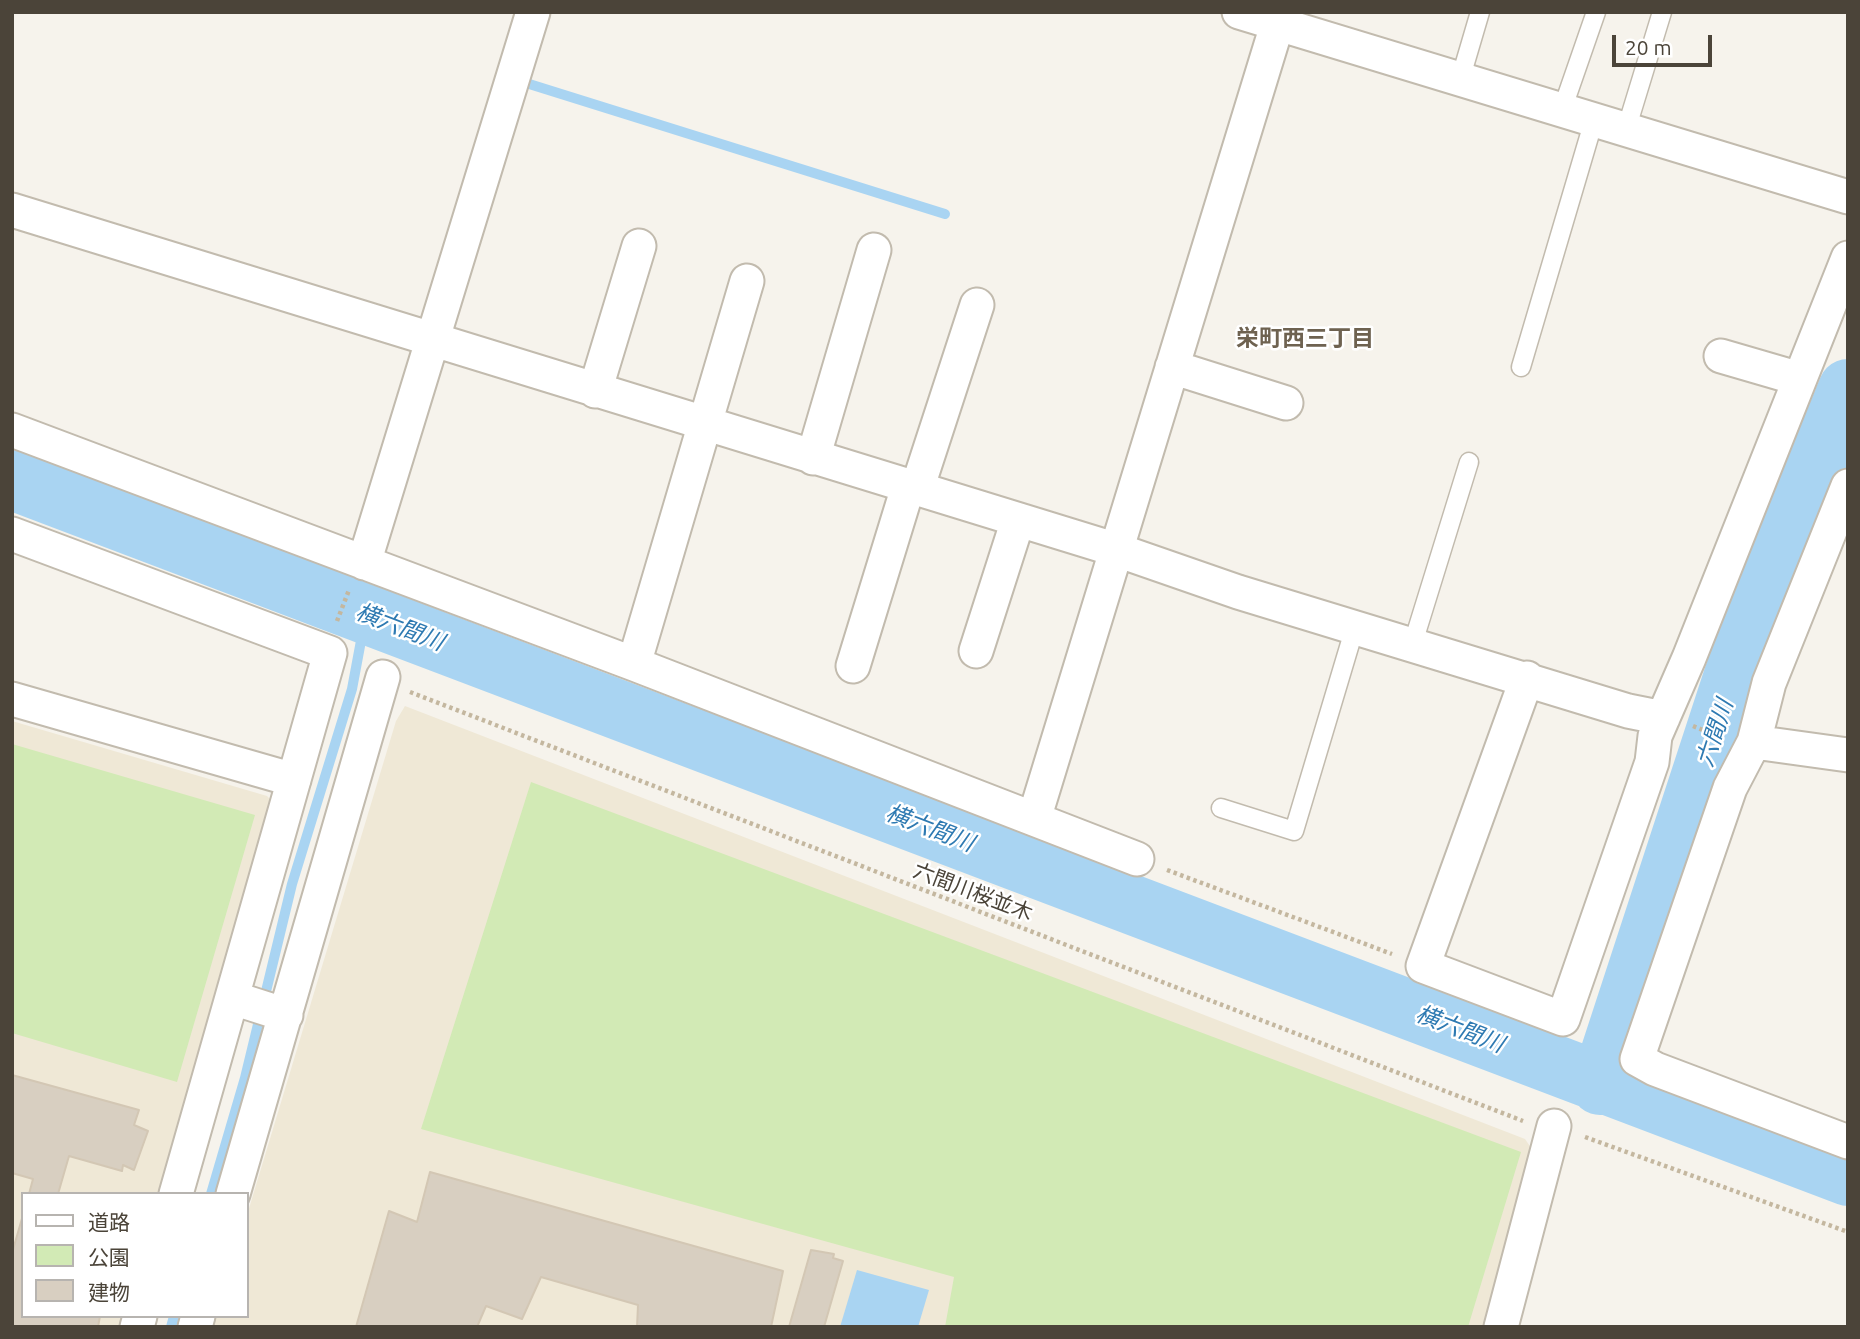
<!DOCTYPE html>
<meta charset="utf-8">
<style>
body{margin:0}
#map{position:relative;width:1860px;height:1339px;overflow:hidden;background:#f6f3ec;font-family:Ubuntu,"Noto Sans JP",sans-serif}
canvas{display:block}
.frame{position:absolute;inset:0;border:14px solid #4b4439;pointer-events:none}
.legend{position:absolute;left:21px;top:1192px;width:228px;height:126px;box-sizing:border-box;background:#fff;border:2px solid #b7b4b0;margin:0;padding:9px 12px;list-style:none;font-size:21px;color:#4b4439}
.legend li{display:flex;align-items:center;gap:14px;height:35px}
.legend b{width:35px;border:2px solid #b7b4b0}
.scale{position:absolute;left:1612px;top:35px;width:100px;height:32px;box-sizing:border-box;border:4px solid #4b4439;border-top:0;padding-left:9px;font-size:21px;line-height:24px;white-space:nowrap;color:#4b4439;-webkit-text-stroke:5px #fff;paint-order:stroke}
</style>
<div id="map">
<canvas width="1860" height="1339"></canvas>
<div class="frame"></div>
<ul class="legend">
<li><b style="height:9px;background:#fff"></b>道路</li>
<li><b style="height:19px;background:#d2eab5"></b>公園</li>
<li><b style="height:19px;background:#d8cfc1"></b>建物</li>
</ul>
<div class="scale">20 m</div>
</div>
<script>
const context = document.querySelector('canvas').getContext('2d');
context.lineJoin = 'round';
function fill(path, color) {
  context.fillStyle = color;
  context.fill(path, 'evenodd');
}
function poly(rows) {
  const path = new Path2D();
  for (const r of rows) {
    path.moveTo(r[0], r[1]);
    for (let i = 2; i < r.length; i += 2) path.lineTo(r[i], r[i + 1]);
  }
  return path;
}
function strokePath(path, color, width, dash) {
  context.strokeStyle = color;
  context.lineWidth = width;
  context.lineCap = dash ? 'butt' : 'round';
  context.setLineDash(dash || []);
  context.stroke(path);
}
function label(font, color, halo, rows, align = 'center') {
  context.font = font + ' Ubuntu,"Noto Sans JP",sans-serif';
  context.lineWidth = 5;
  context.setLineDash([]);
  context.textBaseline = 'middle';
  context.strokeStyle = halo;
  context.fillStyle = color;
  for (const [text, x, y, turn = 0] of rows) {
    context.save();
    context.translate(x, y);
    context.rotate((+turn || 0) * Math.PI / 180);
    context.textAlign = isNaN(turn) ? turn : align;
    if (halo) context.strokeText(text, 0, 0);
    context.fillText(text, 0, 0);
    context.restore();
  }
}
fill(poly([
 [405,706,1525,1139,1534,1152,1485,1327,213,1327,216,1316,247,1316,247,1215,396,721],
 [12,721,267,796,277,806,161,1194,23,1194,23,1316,124,1316,121,1327,12,1327]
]), '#efe8d6');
fill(poly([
 [12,744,255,815,177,1082,12,1033],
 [531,782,1521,1152,1468,1327,945,1327,954,1277,421,1129]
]), '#d2eab5');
fill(poly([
 [857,1270,929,1290,918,1327,840,1327]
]), '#a9d4f2');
strokePath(poly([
 [526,83,945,214],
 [211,1194,245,1078,292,884,352,689,366,614],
 [171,1327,174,1316]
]), '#a9d4f2', 10);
strokePath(poly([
 [12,480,1848,1176],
 [1600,1085,1754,614,1848,389]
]), '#a9d4f2', 60);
const building = poly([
 [12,1075,139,1110,134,1125,148,1131,134,1170,123,1165,122,1171,69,1156,58,1194,29,1194,33,1179,12,1173,12,1075],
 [430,1172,783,1271,771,1327,637,1327,638,1305,541,1277,522,1319,486,1306,477,1327,356,1327,389,1211,417,1222,430,1172],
 [23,1215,23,1316,100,1316,98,1327,12,1327,12,1253,23,1215],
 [811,1250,834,1254,833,1258,843,1261,824,1327,789,1327,811,1250]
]);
fill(building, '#d8cfc1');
strokePath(building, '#d3c7b4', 2);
const lane = poly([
 [1460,80,1480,12],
 [1562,110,1596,12],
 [1626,130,1662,12],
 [1521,367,1594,120],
 [1413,643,1469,462],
 [1221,808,1294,831,1355,627]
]);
const street = poly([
 [1239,12,1848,197],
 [12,210,1117,550,1238,592,1628,711,1663,718],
 [1721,356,1800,379],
 [1172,367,1286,403],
 [595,391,639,246],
 [12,430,634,664,1137,859],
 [813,458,874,250],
 [1848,486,1769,683,1754,742,1730,788,1637,1059,1655,1069,1848,1142],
 [917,489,977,305],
 [12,534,330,653,176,1194],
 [364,563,533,12],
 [976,651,1018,520],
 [634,664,747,281],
 [853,666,908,487],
 [1527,678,1423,966,1563,1019,1652,762,1655,736,1689,658,1848,258],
 [12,699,294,780],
 [1754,742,1848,755],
 [1034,819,1281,12],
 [233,998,286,1015],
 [233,1194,383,677],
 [137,1327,140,1316],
 [195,1327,198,1316],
 [1501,1327,1554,1126]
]);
strokePath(lane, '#c2bbae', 21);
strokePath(street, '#c2bbae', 37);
strokePath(poly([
 [337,621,349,590],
 [410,692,1523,1121],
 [1693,726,1720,737],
 [1167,870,1392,954],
 [1585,1137,1848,1232]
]), '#c4b79f', 4.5, [3.5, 3.5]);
strokePath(lane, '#fff', 18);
strokePath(street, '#fff', 33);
label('21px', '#4b4439', '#fff', [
 ["六間川桜並木",973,892,21]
]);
label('bold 23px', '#6e6250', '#fff', [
 ["栄町西三丁目",1305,338]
]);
label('italic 23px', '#2e7ab2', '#fff', [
 ["横六間川",400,627,21],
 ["六間川",1715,733,-72],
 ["横六間川",930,828,21],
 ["横六間川",1460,1029,21]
]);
</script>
